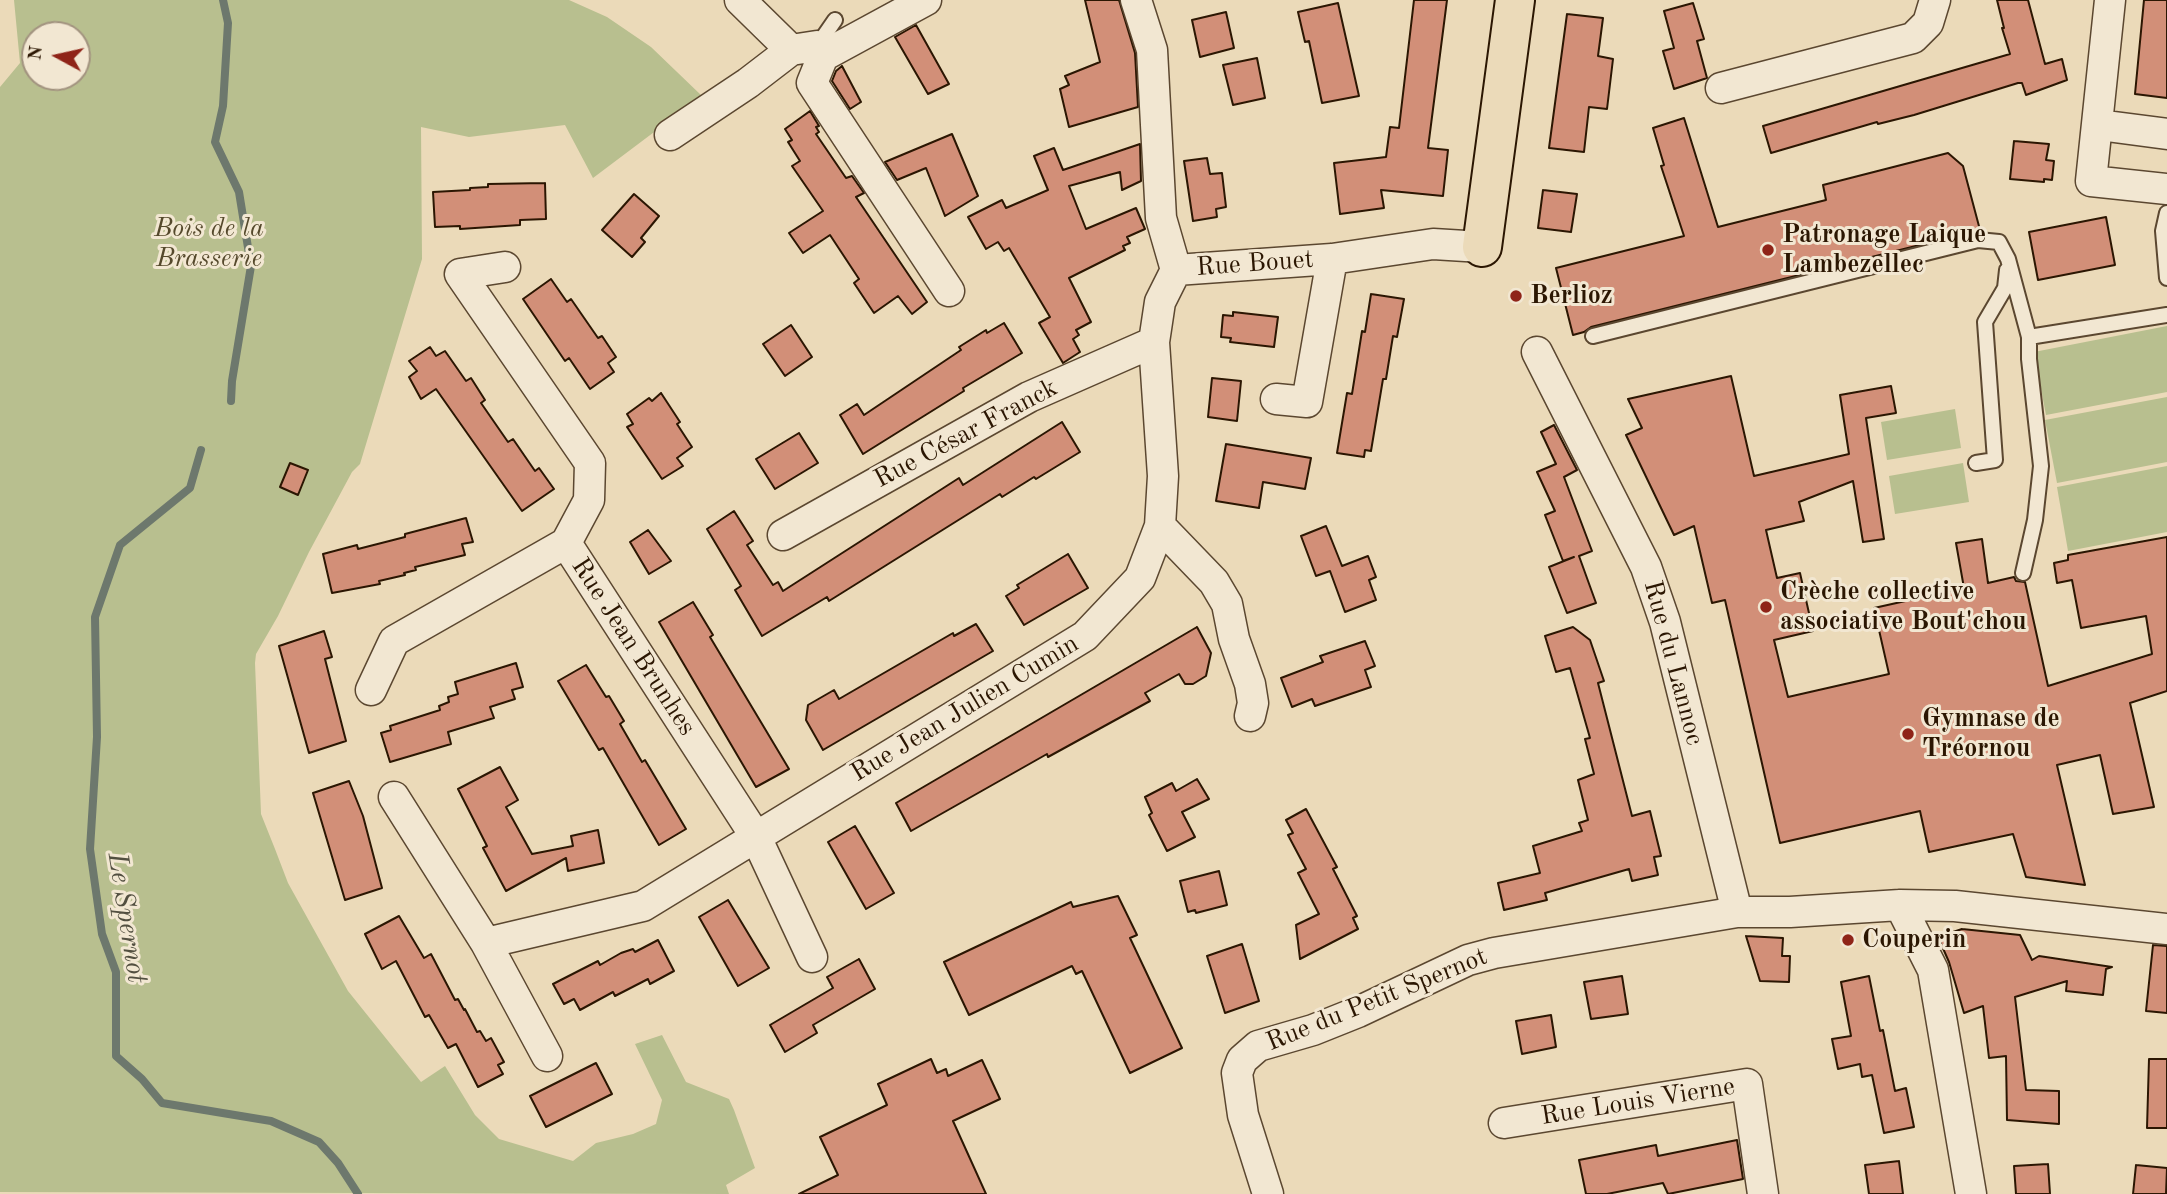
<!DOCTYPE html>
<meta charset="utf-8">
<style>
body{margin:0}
#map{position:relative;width:2167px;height:1194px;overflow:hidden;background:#ebdab9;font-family:"Old Standard TT",serif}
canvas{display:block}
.north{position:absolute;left:21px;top:21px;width:70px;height:70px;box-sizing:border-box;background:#f2e7d2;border:2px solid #a2937f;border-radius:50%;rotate:278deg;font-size:19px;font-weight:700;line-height:28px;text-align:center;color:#2b1602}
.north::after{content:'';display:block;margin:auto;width:24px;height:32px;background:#8f2418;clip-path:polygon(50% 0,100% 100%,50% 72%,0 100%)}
</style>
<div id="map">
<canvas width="2167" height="1194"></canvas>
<div class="north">N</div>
</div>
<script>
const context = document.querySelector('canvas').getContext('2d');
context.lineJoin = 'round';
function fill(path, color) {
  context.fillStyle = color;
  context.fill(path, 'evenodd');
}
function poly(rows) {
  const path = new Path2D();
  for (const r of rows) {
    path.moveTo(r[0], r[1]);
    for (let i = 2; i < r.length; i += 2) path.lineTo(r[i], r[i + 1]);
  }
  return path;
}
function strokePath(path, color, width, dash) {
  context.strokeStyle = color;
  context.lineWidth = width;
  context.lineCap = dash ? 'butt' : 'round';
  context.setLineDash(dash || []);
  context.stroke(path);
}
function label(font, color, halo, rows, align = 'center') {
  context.font = font + ' "Old Standard TT",serif';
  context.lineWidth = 6;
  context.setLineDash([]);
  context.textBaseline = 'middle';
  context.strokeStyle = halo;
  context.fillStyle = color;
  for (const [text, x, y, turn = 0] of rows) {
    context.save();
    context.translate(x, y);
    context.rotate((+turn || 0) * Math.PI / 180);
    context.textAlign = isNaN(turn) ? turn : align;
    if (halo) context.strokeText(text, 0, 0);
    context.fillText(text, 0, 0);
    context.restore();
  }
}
fill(poly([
 [14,0,569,0,607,17,651,47,702,96,593,178,565,125,469,137,421,127,422,259,360,464,352,472,309,552,278,616,256,654,255,663,261,814,275,849,288,883,348,991,421,1082,445,1066,475,1115,499,1139,573,1161,596,1143,633,1134,656,1124,662,1100,635,1044,662,1035,686,1082,729,1099,734,1110,755,1168,726,1185,729,1194,0,1192,0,87,20,63],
 [35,35,77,35,77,77,35,77],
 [2167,326,2167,392,2046,415,2034,352],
 [2167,397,2167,462,2057,483,2045,420],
 [1955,409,1961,448,1887,460,1881,422],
 [1963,463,1969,502,1895,514,1889,476],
 [2167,466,2167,532,2068,551,2057,487]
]), '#b8bf8f');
strokePath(poly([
 [223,0,228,23,223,106,215,142,239,192,251,266,232,381,231,401],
 [201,450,190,488,120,545,95,617,97,737,90,849,102,934,116,972,116,1056,142,1079,162,1103,271,1121,319,1142,338,1163,358,1194]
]), '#6d786d', 8);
const building = poly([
 [1085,0,1119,0,1135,53,1138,107,1069,127,1060,89,1069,85,1065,76,1100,62,1085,0],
 [1414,0,1447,0,1428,148,1448,150,1443,196,1381,190,1384,208,1340,214,1334,163,1386,157,1390,127,1399,128,1414,0],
 [1997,0,2028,0,2045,64,2062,59,2067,80,2026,95,2022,83,2018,83,1914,115,1878,124,1877,122,1771,153,1763,126,2010,54,2002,28,2004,28,1997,0],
 [2144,0,2167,0,2167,98,2135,94,2144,0],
 [1338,3,1359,96,1322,103,1309,41,1305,42,1298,12,1338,3],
 [1693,3,1704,39,1697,41,1707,78,1674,89,1663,51,1674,48,1664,11,1693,3],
 [1226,12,1234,48,1200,57,1192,20,1226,12],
 [1567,14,1603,18,1598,56,1613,59,1607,109,1589,107,1584,152,1549,148,1567,14],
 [916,25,949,84,928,94,895,37,916,25],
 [1257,58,1265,98,1233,105,1223,65,1257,58],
 [842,66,861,102,850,109,832,81,836,71,842,66],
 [810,111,819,126,816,127,819,132,816,134,846,178,852,176,864,193,856,197,927,302,912,314,898,296,874,313,854,283,859,279,830,235,803,253,789,233,823,211,792,166,800,161,788,142,792,140,785,129,810,111],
 [1684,118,1718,227,1826,200,1823,185,1948,153,1963,166,1980,230,1591,327,1584,332,1573,335,1556,268,1684,236,1661,166,1664,165,1653,128,1684,118],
 [952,134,978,196,945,216,926,168,897,180,885,162,952,134],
 [2014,141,2049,144,2046,160,2054,161,2052,180,2044,179,2044,182,2010,179,2014,141],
 [1140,144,1141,181,1122,190,1120,172,1069,186,1086,229,1136,208,1145,229,1127,237,1130,243,1123,246,1125,250,1069,278,1091,322,1076,330,1079,335,1073,339,1080,352,1063,363,1039,323,1050,317,1009,248,1004,251,998,242,986,249,968,217,1002,200,1006,208,1048,190,1034,156,1054,148,1063,170,1140,144],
 [1207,158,1210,174,1222,173,1226,207,1216,209,1217,217,1193,221,1184,161,1207,158],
 [545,183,546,219,520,220,520,225,460,229,460,226,435,227,433,192,470,190,470,188,488,187,488,184,545,183],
 [1543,190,1577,194,1571,232,1538,228,1543,190],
 [634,194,659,216,641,238,645,242,632,257,602,230,634,194],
 [2106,217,2115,265,2038,280,2029,232,2106,217],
 [551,279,567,302,571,299,598,338,602,336,616,357,608,363,614,372,590,389,569,358,565,361,523,299,551,279],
 [1371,294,1404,299,1397,337,1393,336,1386,379,1383,379,1371,451,1365,450,1364,457,1337,453,1347,393,1352,394,1362,331,1365,332,1371,294],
 [1233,312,1278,317,1274,347,1230,342,1231,338,1221,337,1223,315,1233,316,1233,312],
 [1004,323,1022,353,963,388,964,391,863,454,840,415,857,404,864,415,961,350,959,347,986,330,987,333,1004,323],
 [791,325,812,357,785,376,763,344,791,325],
 [430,347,436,356,445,351,466,381,471,378,485,400,481,403,508,442,513,439,535,471,539,468,554,489,522,511,436,389,421,399,409,377,417,371,409,361,430,347],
 [1731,376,1754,476,1849,454,1840,395,1891,386,1896,413,1866,418,1884,539,1863,542,1853,481,1799,502,1804,521,1766,530,1777,578,1800,573,1813,631,1774,640,1788,697,1889,674,1874,608,1964,588,1956,543,1982,539,1988,583,2014,577,2016,581,2025,582,2048,686,2152,654,2146,616,2081,628,2072,580,2057,583,2054,563,2068,560,2068,555,2167,537,2167,691,2130,703,2154,807,2113,814,2100,755,2057,765,2085,885,2026,877,2013,834,1929,852,1920,811,1780,843,1725,600,1712,603,1694,526,1674,535,1626,435,1642,428,1628,399,1731,376],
 [1212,378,1241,381,1237,421,1208,417,1212,378],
 [661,393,680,422,677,424,692,447,677,458,683,466,662,479,627,427,633,424,627,414,649,398,652,401,661,393],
 [1062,422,1080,452,1036,479,1034,477,1002,497,1000,494,829,601,827,597,762,636,735,590,741,586,707,529,734,511,753,541,747,545,773,585,778,582,783,591,945,487,959,478,963,485,1062,422],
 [1554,425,1577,470,1564,477,1592,551,1579,556,1596,603,1567,613,1549,567,1574,557,1563,561,1545,515,1555,511,1537,472,1556,464,1541,432,1554,425],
 [799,433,818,463,775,489,756,459,799,433],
 [1226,444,1311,458,1305,489,1263,482,1259,508,1216,501,1226,444],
 [290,463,308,470,298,495,280,487,290,463],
 [466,518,473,542,462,544,465,555,415,567,416,570,404,573,405,575,379,581,380,584,332,593,323,554,357,545,358,549,405,537,405,534,466,518],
 [1326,526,1342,566,1368,556,1376,577,1369,580,1376,600,1345,612,1330,571,1316,576,1301,536,1326,526],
 [648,530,671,561,649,574,630,542,648,530],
 [1068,554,1088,588,1024,625,1006,596,1019,588,1017,585,1068,554],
 [693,602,713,635,710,637,789,769,756,787,659,622,693,602],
 [976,624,993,651,823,750,806,720,808,705,834,690,839,699,953,633,954,636,976,624],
 [1197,627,1211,653,1206,676,1193,684,1185,684,1179,674,1145,693,1150,701,1048,757,1047,754,911,831,896,803,1197,627],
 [1573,627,1590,640,1604,681,1598,683,1632,816,1650,811,1661,856,1654,857,1658,875,1632,881,1629,869,1545,893,1547,900,1504,910,1498,883,1540,873,1533,846,1582,831,1579,823,1588,820,1578,780,1594,774,1585,739,1590,738,1570,668,1556,672,1545,636,1573,627],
 [324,631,332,657,325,659,346,741,309,753,279,646,324,631],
 [1365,641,1375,666,1365,670,1371,687,1315,706,1312,699,1292,707,1281,678,1323,662,1320,656,1365,641],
 [516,663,523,687,512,690,515,699,490,707,494,718,448,732,451,744,390,762,381,733,391,730,390,726,440,710,439,706,449,702,448,697,458,694,455,682,516,663],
 [586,665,606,697,609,696,624,721,620,724,642,762,645,760,686,829,659,845,603,748,599,750,558,681,586,665],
 [500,767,518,800,506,807,532,854,573,846,571,836,598,830,604,863,568,871,566,858,506,891,483,848,487,846,458,789,500,767],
 [1197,779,1209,799,1182,812,1195,837,1167,851,1149,815,1152,813,1145,797,1172,783,1176,791,1197,779],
 [349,781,363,816,382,888,345,900,313,793,349,781],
 [1306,809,1337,867,1333,869,1357,916,1353,918,1358,929,1300,959,1296,925,1319,914,1298,873,1306,869,1288,835,1293,833,1286,820,1306,809],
 [855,826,894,893,866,909,828,842,855,826],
 [1219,871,1227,905,1196,913,1195,910,1188,912,1180,881,1219,871],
 [1118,896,1137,935,1130,938,1182,1048,1130,1073,1082,971,1076,974,1072,966,969,1015,944,962,1071,902,1073,907,1118,896],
 [728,900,769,968,738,986,699,917,728,900],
 [399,916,424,958,431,954,455,1000,458,999,464,1010,465,1009,477,1032,480,1031,486,1041,491,1038,504,1062,498,1065,503,1074,478,1087,456,1044,448,1048,429,1015,425,1017,396,961,382,969,365,934,399,916],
 [1962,929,2020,935,2032,960,2039,956,2112,967,2106,969,2103,995,2066,991,2067,981,2015,997,2026,1090,2059,1091,2059,1124,2007,1120,2006,1056,1989,1058,1983,1006,1964,1013,1949,962,1938,937,1962,929],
 [1746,936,1783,938,1782,956,1790,956,1789,982,1760,981,1746,936],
 [658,940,674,971,650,984,648,979,615,996,613,992,580,1010,574,999,564,1004,553,984,598,961,600,965,621,953,633,949,635,952,658,940],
 [1242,944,1259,1001,1225,1013,1207,956,1242,944],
 [2153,945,2167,946,2167,1013,2146,1011,2153,945],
 [859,959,875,989,813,1025,817,1033,785,1052,770,1025,833,988,827,977,859,959],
 [1622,976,1628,1014,1591,1019,1584,982,1622,976],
 [1869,976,1880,1031,1883,1030,1895,1091,1906,1088,1914,1127,1884,1133,1872,1075,1862,1077,1860,1064,1838,1069,1832,1039,1851,1036,1841,982,1869,976],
 [1551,1015,1556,1047,1522,1054,1516,1021,1551,1015],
 [931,1059,937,1073,946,1069,948,1076,982,1060,1000,1099,953,1121,986,1194,799,1194,838,1175,820,1137,887,1105,878,1084,931,1059],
 [2149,1059,2167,1059,2167,1128,2147,1128,2149,1059],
 [596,1063,612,1094,546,1127,530,1096,596,1063],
 [1737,1140,1743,1179,1668,1194,1663,1183,1607,1194,1586,1194,1579,1160,1656,1145,1658,1156,1737,1140],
 [1899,1161,1903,1194,1869,1194,1865,1165,1899,1161],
 [2048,1164,2050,1194,2016,1194,2014,1166,2048,1164],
 [2136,1165,2167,1168,2166,1194,2133,1194,2136,1165]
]);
fill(building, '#d28f78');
strokePath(building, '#2b1602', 2);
const lane = poly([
 [817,46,835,20],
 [2167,213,2163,231,2167,278],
 [1593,336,1978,240,1999,242,2008,259,2029,337,2167,315],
 [1976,463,1995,460,1985,322,2005,288,2007,270],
 [2023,573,2035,520,2041,466,2029,359,2029,337]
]);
const street = poly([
 [740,0,791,50],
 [926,0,823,56,812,83,949,291],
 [1136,0,1152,50,1161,218,1176,270,1332,259,1433,244,1482,247],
 [2110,0,2091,181,2167,189],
 [1721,88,1913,38,1928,23,1935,0],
 [2099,125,2167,134],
 [670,135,748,83,791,50,817,46,833,50],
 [505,267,460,274,590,463,589,500,566,543,756,837,812,957],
 [1537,352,1646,567,1665,622,1737,912],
 [1276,399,1307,402,1332,259],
 [1160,526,1214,582,1227,604,1234,639,1250,684,1253,703,1250,716],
 [783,535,1029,397,1154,342],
 [371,690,394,641,566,543],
 [394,797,486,943,547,1056],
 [1900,905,1933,970,1971,1194],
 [486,943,643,906,1085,636,1140,578,1160,526,1163,476,1154,342,1160,302,1176,270],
 [1504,1123,1747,1084,1763,1194],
 [1268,1194,1243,1115,1237,1073,1242,1060,1258,1046,1313,1030,1358,1012,1468,960,1494,953,1737,912,1790,912,1900,905,1955,906,2167,929]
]);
const primary = poly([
 [1482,247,1515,0]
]);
strokePath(lane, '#5b4730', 18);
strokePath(street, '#5b4730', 33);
strokePath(primary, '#2b1602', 42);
strokePath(lane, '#f2e7d2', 14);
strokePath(street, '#f2e7d2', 30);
strokePath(primary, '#ebdab9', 38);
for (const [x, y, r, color] of [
 [1768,250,7,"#8f2418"],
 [1516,296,7,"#8f2418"],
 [1766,607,7,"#8f2418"],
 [1908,734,7,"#8f2418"],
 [1848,940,7,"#8f2418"]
]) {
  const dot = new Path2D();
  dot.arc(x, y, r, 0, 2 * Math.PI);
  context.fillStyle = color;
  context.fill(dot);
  strokePath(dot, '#f2e7d2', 2.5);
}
label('italic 26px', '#55492c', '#f2e7d2', [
 ["Bois de la",209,229],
 ["Brasserie",209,259]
]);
label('bold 26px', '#2b1602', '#f2e7d2', [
 ["Patronage Laique",1782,235],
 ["Lambezellec",1782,265],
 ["Berlioz",1530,296],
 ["Crèche collective",1780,592],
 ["associative Bout'chou",1780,622],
 ["Gymnase de",1922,719],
 ["Tréornou",1922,749],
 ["Couperin",1862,940]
], 'left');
label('26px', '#2b1602', '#f2e7d2', [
 ["Rue Bouet",1255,264,-4],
 ["Rue César Franck",966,434,-28],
 ["Rue Jean Brunhes",633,647,57],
 ["Rue du Lannoc",1673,663,75],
 ["Rue Jean Julien Cumin",965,709,-31],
 ["Rue du Petit Spernot",1377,1000,-22],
 ["Rue Louis Vierne",1638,1102,-9]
]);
label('italic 28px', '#524f40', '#f2e7d2', [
 ["Le Spernot",126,918,81]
]);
</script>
